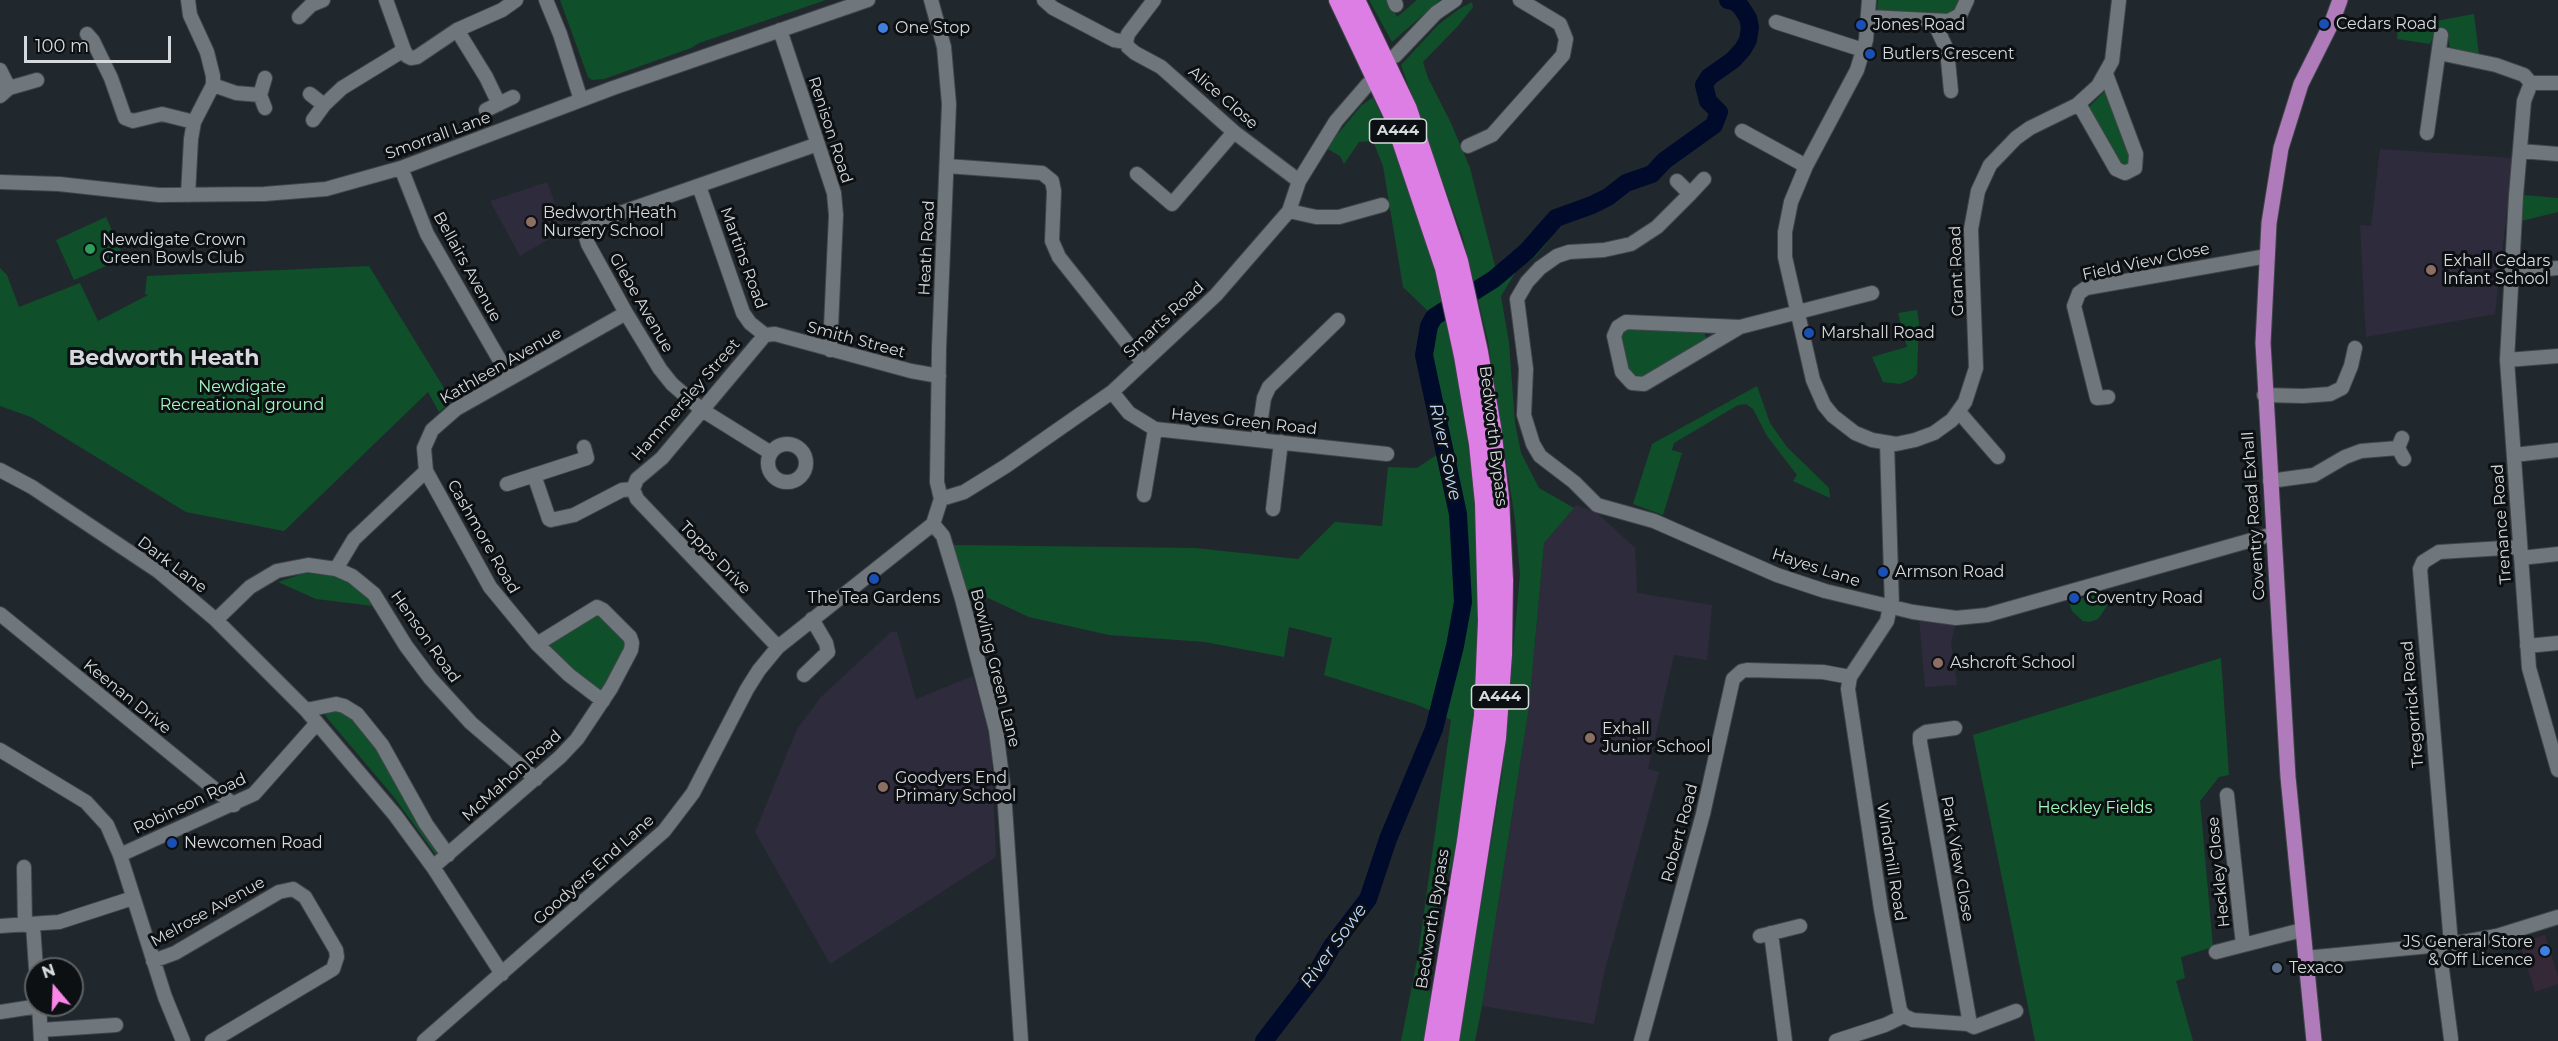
<!DOCTYPE html>
<style>
body{margin:0}
#map{position:relative;width:2558px;height:1041px;overflow:hidden;background:#21282d;font-family:Montserrat,sans-serif}
canvas{display:block}
.north{position:absolute;left:24px;top:957px;width:60px;height:60px;box-sizing:border-box;background:#0d1012;border:2px solid #5d6163;border-radius:50%;rotate:341deg;font-size:16px;font-weight:700;line-height:24px;text-align:center;color:#d6dadd}
.north::after{content:'';display:block;margin:auto;width:21px;height:27px;background:#fa87e7;clip-path:polygon(50% 0,100% 100%,50% 72%,0 100%)}
.scale{position:absolute;left:24px;top:36px;width:147px;height:27px;box-sizing:border-box;border:3px solid #d6dadd;border-top:0;padding-left:8px;font-size:18px;line-height:21px;white-space:nowrap;color:#d6dadd;-webkit-text-stroke:4px #0d1012;paint-order:stroke}
</style>
<div id="map">
<canvas width="2558" height="1041"></canvas>
<div class="north">N</div>
<div class="scale">100 m</div>
</div>
<script>
const context = document.querySelector('canvas').getContext('2d');
context.lineJoin = 'round';
function fill(path, color) {
  context.fillStyle = color;
  context.fill(path, 'evenodd');
}
function poly(rows) {
  const path = new Path2D();
  for (const r of rows) {
    if (r.length === 3) {
      path.moveTo(r[0] + r[2], r[1]);
      path.arc(r[0], r[1], r[2], 0, 2 * Math.PI);
      continue;
    }
    path.moveTo(r[0], r[1]);
    for (let i = 2; i < r.length; i += 2) path.lineTo(r[i], r[i + 1]);
  }
  return path;
}
function strokePath(path, color, width, dash) {
  context.strokeStyle = color;
  context.lineWidth = width;
  context.lineCap = dash ? 'butt' : 'round';
  context.setLineDash(dash || []);
  context.stroke(path);
}
function label(font, color, halo, rows, align = 'center') {
  context.font = font + ' Montserrat,sans-serif';
  context.lineWidth = 6;
  context.setLineDash([]);
  context.textBaseline = 'middle';
  context.strokeStyle = halo;
  context.fillStyle = color;
  for (const [text, x, y, turn = 0] of rows) {
    context.save();
    context.translate(x, y);
    context.rotate((+turn || 0) * Math.PI / 180);
    context.textAlign = isNaN(turn) ? turn : align;
    if (halo) context.strokeText(text, 0, 0);
    context.fillText(text, 0, 0);
    context.restore();
  }
}
fill(poly([
 [2545,935,2558,976,2558,984,2535,992,2520,943]
]), '#362937');
fill(poly([
 [2380,149,2513,158,2495,314,2366,337,2360,225,2371,226],
 [547,182,558,211,554,217,568,228,520,256,490,201],
 [1576,505,1596,512,1635,548,1637,593,1712,605,1707,660,1674,655,1648,769,1659,772,1604,973,1594,1024,1482,1006,1529,707,1544,543],
 [1919,618,1955,626,1951,642,1957,685,1925,687],
 [891,632,897,632,916,699,973,676,991,742,996,857,830,964,755,832,797,729,821,697]
]), '#2e2b3c');
fill(poly([
 [560,0,826,0,699,43,691,48,604,79,592,80,588,77],
 [1369,0,1389,0,1397,17,1417,0,1440,0,1392,42],
 [1878,0,1963,0,1950,17,1882,14,1877,10],
 [1472,2,1473,7,1457,27,1423,62,1428,78,1450,121,1470,168,1495,266,1507,263,1524,252,1546,221,1557,223,1556,230,1546,244,1535,257,1518,268,1501,296,1509,343,1515,423,1521,453,1539,488,1574,508,1544,543,1529,707,1482,1006,1475,1041,1459,1041,1502,775,1520,574,1515,520,1488,341,1463,238,1401,65,1438,25,1459,9],
 [2474,14,2479,55,2450,47,2447,35,2434,34,2430,44,2397,39,2398,28],
 [2104,92,2107,93,2132,156,2130,164,2126,166,2118,165,2087,109],
 [1373,97,1403,164,1441,292,1460,387,1476,505,1480,581,1475,737,1451,869,1440,887,1426,976,1430,981,1431,1018,1427,1041,1401,1041,1418,955,1451,720,1418,705,1324,675,1332,638,1289,627,1284,657,1205,642,1109,635,1029,617,986,597,969,603,953,545,1195,548,1298,559,1335,522,1382,526,1388,467,1417,468,1444,450,1424,355,1429,326,1434,317,1403,287,1383,166,1373,141,1359,142,1344,164,1340,156,1326,148,1361,106],
 [2523,195,2558,198,2558,212,2521,221],
 [106,217,124,258,74,280,56,240],
 [369,266,452,401,439,412,428,392,284,531,186,512,31,417,0,406,0,268,7,275,19,307,80,283,98,321,148,295,145,294,147,276],
 [1917,310,1919,323,1917,374,1912,379,1900,384,1883,382,1872,357,1907,347,1898,313],
 [1624,328,1704,332,1706,338,1705,341,1639,380,1627,373,1619,342],
 [1757,386,1770,423,1787,447,1829,488,1830,498,1793,481,1797,475,1767,436,1753,409,1746,404,1738,405,1674,443,1672,450,1682,453,1663,515,1633,504,1652,444],
 [305,573,332,576,350,583,364,593,374,606,316,599,278,582],
 [2105,592,2107,606,2098,619,2089,622,2083,621,2072,611,2069,602],
 [598,613,629,644,606,690,601,692,580,678,548,647,548,643],
 [2221,658,2229,775,2219,777,2200,801,2213,947,2181,957,2185,978,2176,981,2193,1041,2035,1041,1973,735],
 [342,710,372,736,443,855,438,858,394,797,328,719,323,711]
]), '#0f502b');
strokePath(poly([
 [1264,1041,1317,972,1332,946,1368,899,1388,839,1434,729,1455,646,1463,602,1458,514,1424,355,1429,326,1434,317,1494,279,1527,251,1556,218,1592,205,1608,197,1626,183,1652,174,1664,161,1714,125,1719,112,1708,101,1704,85,1709,77,1733,60,1743,49,1748,40,1750,27,1748,18,1741,7,1734,1,1728,0]
]), '#000b2c', 18);
const minor = poly([
 [386,0,404,50,407,56,411,58,417,57,457,30,502,10,516,0],
 [546,0,560,34,581,100],
 [931,0,944,47,949,104,939,348,937,482,941,499,933,524],
 [1044,0,1053,8,1114,40,1126,42,1128,47,1135,53,1161,67,1234,132,1299,181],
 [1394,0,1396,5],
 [1869,0,1866,40,1857,70,1806,166,1791,202,1785,232,1785,257,1813,380,1824,405,1833,416,1855,433,1872,440,1896,444,1915,440,1934,433,1952,420,1965,402,1976,368,1971,229,1978,191,1990,165,2016,138,2030,128,2077,105,2098,86,2112,61,2119,0],
 [299,17,311,5,323,0],
 [1868,17,1949,21,1960,15,1967,0],
 [1776,22,1863,50],
 [1934,22,1947,50,1951,91],
 [457,30,486,77,499,104],
 [780,30,834,193,836,215,830,350],
 [87,34,93,41,111,78,125,118,133,121,162,114,194,122],
 [1126,42,1128,34,1154,0],
 [2439,53,2496,65,2524,75,2531,83],
 [1395,56,1436,13,1455,0],
 [0,70,9,88],
 [2531,83,2524,101,2516,196,2507,360,2529,668,2558,770],
 [2531,83,2558,83],
 [213,85,236,93,260,95],
 [310,94,324,105],
 [0,96,9,88,37,80],
 [2079,104,2116,169,2125,173,2135,168,2136,154,2106,74],
 [265,108,260,95,265,78],
 [486,110,513,97],
 [313,120,324,105,342,88,404,50],
 [1742,131,1806,166],
 [2427,133,2441,35],
 [1468,146,1492,135,1563,55,1566,39,1560,24,1520,0],
 [2520,151,2558,154],
 [947,166,1042,173,1052,181,1054,191,1052,241,1059,257,1143,363],
 [401,168,427,234,510,378],
 [1137,174,1172,204,1234,132],
 [1677,181,1690,194,1704,179],
 [0,182,59,184,159,195,264,194,326,189,401,168,613,88,868,0],
 [699,186,743,313,750,323,765,335],
 [1690,194,1657,227,1631,244,1604,250,1569,252,1557,256,1540,268,1527,282,1517,299,1526,369,1524,415,1533,444,1540,456,1574,482,1597,505,1654,521,1777,575,1825,591,1913,612,1956,618,1987,615,2273,534],
 [188,195,191,139,194,122,213,85,213,76,207,52,190,15,188,0],
 [1289,211,1316,217,1339,217,1382,205],
 [2512,272,2558,268],
 [1740,327,1644,384,1632,383,1622,372,1614,336,1618,327,1626,322,1740,327,1872,293],
 [765,335,775,334,911,371,939,376],
 [2507,360,2558,356],
 [1112,392,1129,413,1155,429,1387,454],
 [2264,395,2303,396,2330,394,2342,388,2351,366,2355,348],
 [2108,397,2097,398,2074,306,2079,293,2086,288,2267,256],
 [1959,412,1998,457],
 [2402,438,2398,448,2404,459],
 [1258,439,1264,398,1269,387,1338,320],
 [1887,443,1892,607],
 [787,463,19],
 [771,453,702,410,672,384,660,369,626,313,588,244,585,234,588,227,597,221,818,144],
 [2514,455,2558,450],
 [0,470,32,487,158,571,216,620,306,710,395,815,433,867,502,974],
 [534,475,549,519,551,520,574,515,622,490,633,489],
 [2270,481,2314,475,2345,457,2361,451,2398,448],
 [507,484,587,458,584,447],
 [633,489,637,499,778,647],
 [633,489,637,479,662,458,765,335],
 [1144,495,1155,429],
 [941,499,964,492,1006,466,1112,392,1216,295,1289,211,1299,181,1336,121,1368,84],
 [1273,509,1281,442],
 [933,524,943,536,962,599,996,730,1004,792,1021,1041],
 [2521,558,2558,554],
 [336,569,352,576,374,594,406,646,430,678,471,723,536,779],
 [1890,606,1887,621,1850,677,1848,689,1881,909,1900,1010,1904,1016,1913,1020,1968,1024,1974,1027,2016,1011],
 [0,614,234,805],
 [216,620,250,587,277,571,308,565,336,569,354,539,426,471],
 [2527,646,2558,643],
 [804,675,828,652,826,643,812,619],
 [603,701,569,675,537,644,490,587,426,471,424,448,432,430,456,409,626,313],
 [306,710,336,704,344,706,357,714,382,745,426,824,448,855],
 [1955,728,1926,732,1920,736,1920,742,1970,1024],
 [0,750,86,802,107,825,120,855,165,997,183,1041],
 [2227,795,2243,945],
 [120,855,254,794,317,723],
 [24,867,25,925],
 [433,867,560,757,577,739,611,688,631,650,632,643,630,637,603,610,597,607,537,644],
 [33,925,36,969],
 [0,926,59,922,133,898],
 [1771,933,1785,1041],
 [1760,936,1800,926],
 [2451,944,2420,569,2423,562,2439,552,2520,547],
 [2439,946,2451,1039],
 [2216,952,2302,930],
 [2305,958,2451,944,2497,936,2558,917],
 [153,961,175,953,279,892,293,889,305,897,336,950,337,957,333,969,212,1041],
 [39,1005,41,1041],
 [0,1012,39,1006],
 [41,1030,116,1025],
 [424,1041,664,831,693,793,747,689,759,670,778,647,933,524],
 [1641,1041,1703,814,1733,679,1742,671,1747,670,1823,672,1850,677],
 [1836,1041,1885,1025,1904,1016]
]);
const major = poly([
 [2314,1041,2288,777,2263,343,2269,223,2281,148,2301,84,2332,22,2340,0]
]);
const highway = poly([
 [1338,0,1392,114,1444,268,1463,356,1478,444,1484,503,1487,621,1483,716,1466,841,1433,1041],
 [1356,0,1408,109,1459,261,1479,352,1492,427,1500,498,1504,580,1503,654,1497,738,1450,1041]
]);
strokePath(minor, '#3f4549', 16);
strokePath(major, '#3f4549', 17);
strokePath(highway, '#3f4549', 20);
strokePath(minor, '#6f777d', 14);
strokePath(major, '#b07bba', 15);
strokePath(highway, '#dc7ee3', 18);
for (const [x, y, r, color] of [
 [2324,24,6,"#1a4fb4"],
 [1861,25,6,"#1a4fb4"],
 [883,28,6,"#3f7fe0"],
 [1870,54,6,"#1a4fb4"],
 [531,222,6,"#8d6e63"],
 [90,249,6,"#2e9e5b"],
 [2431,270,6,"#8d6e63"],
 [1809,333,6,"#1a4fb4"],
 [1883,572,6,"#1a4fb4"],
 [874,579,6,"#1a4fb4"],
 [2074,598,6,"#1a4fb4"],
 [1938,663,6,"#8d6e63"],
 [1590,738,6,"#8d6e63"],
 [883,787,6,"#8d6e63"],
 [172,843,6,"#1a4fb4"],
 [2545,951,6,"#3f7fe0"],
 [2277,968,6,"#5c6f8a"]
]) {
  const dot = new Path2D();
  dot.arc(x, y, r, 0, 2 * Math.PI);
  context.fillStyle = color;
  context.fill(dot);
  strokePath(dot, '#0d1012', 2);
}
for (const [x, y, w] of [
 [1398,131,57],
 [1500,697,57]
]) {
  const box = new Path2D();
  box.roundRect(x - w / 2, y - 12, w, 24, 4.5);
  context.fillStyle = '#0d1012';
  context.fill(box);
  strokePath(box, '#d6dadd', 1.5);
}
label('bold 15px', '#d6dadd', null, [
 ["A444",1398,131],
 ["A444",1500,697]
]);
label('16px', '#d6dadd', '#0d1012', [
 ["Cedars Road",2336,24],
 ["Jones Road",1873,25],
 ["One Stop",895,28],
 ["Butlers Crescent",1882,54],
 ["Bedworth Heath",543,213],
 ["Nursery School",543,231],
 ["Newdigate Crown",102,240],
 ["Green Bowls Club",102,258],
 ["Exhall Cedars",2443,261],
 ["Infant School",2443,279],
 ["Marshall Road",1821,333],
 ["Armson Road",1895,572],
 ["The Tea Gardens",874,598,"center"],
 ["Coventry Road",2086,598],
 ["Ashcroft School",1950,663],
 ["Exhall",1602,729],
 ["Junior School",1602,747],
 ["Goodyers End",895,778],
 ["Primary School",895,796],
 ["Newcomen Road",184,843],
 ["JS General Store",2533,942,"right"],
 ["& Off Licence",2533,960,"right"],
 ["Texaco",2289,968]
], 'left');
label('16px', '#d6dadd', '#0d1012', [
 ["Alice Close",1223,98,41],
 ["Renison Road",830,130,72],
 ["Smorrall Lane",438,136,-20],
 ["Heath Road",927,248,-87],
 ["Martins Road",743,258,70],
 ["Field View Close",2146,262,-12],
 ["Bellairs Avenue",467,267,61],
 ["Grant Road",1957,271,-92],
 ["Glebe Avenue",641,303,60],
 ["Smarts Road",1164,320,-43],
 ["Smith Street",856,340,15],
 ["Kathleen Avenue",501,366,-30],
 ["Hammersley Street",686,400,-49],
 ["Hayes Green Road",1244,422,6],
 ["Bedworth Bypass",1493,436,83],
 ["Coventry Road Exhall",2254,516,-94],
 ["Trenance Road",2502,524,-94],
 ["Cashmore Road",483,537,60],
 ["Topps Drive",715,558,46],
 ["Dark Lane",172,565,37],
 ["Hayes Lane",1816,568,18],
 ["Henson Road",425,637,55],
 ["Bowling Green Lane",995,668,76],
 ["Keenan Drive",127,697,39],
 ["Tregorrick Road",2413,704,-95],
 ["McMahon Road",512,776,-42],
 ["Robinson Road",190,804,-25],
 ["Robert Road",1680,833,-75],
 ["Park View Close",1957,859,80],
 ["Windmill Road",1891,862,81],
 ["Goodyers End Lane",594,870,-42],
 ["Heckley Close",2219,872,-96],
 ["Melrose Avenue",208,912,-29],
 ["Bedworth Bypass",1433,919,-81]
]);
label('16px', '#a2fabd', '#0d1012', [
 ["Newdigate",242,387],
 ["Recreational ground",242,405],
 ["Heckley Fields",2095,808]
]);
label('italic 18px', '#bdd7fd', '#0d1012', [
 ["River Sowe",1445,452,78],
 ["River Sowe",1334,946,-54]
]);
label('bold 22px', '#d6dadd', '#0d1012', [
 ["Bedworth Heath",164,359]
]);
</script>
